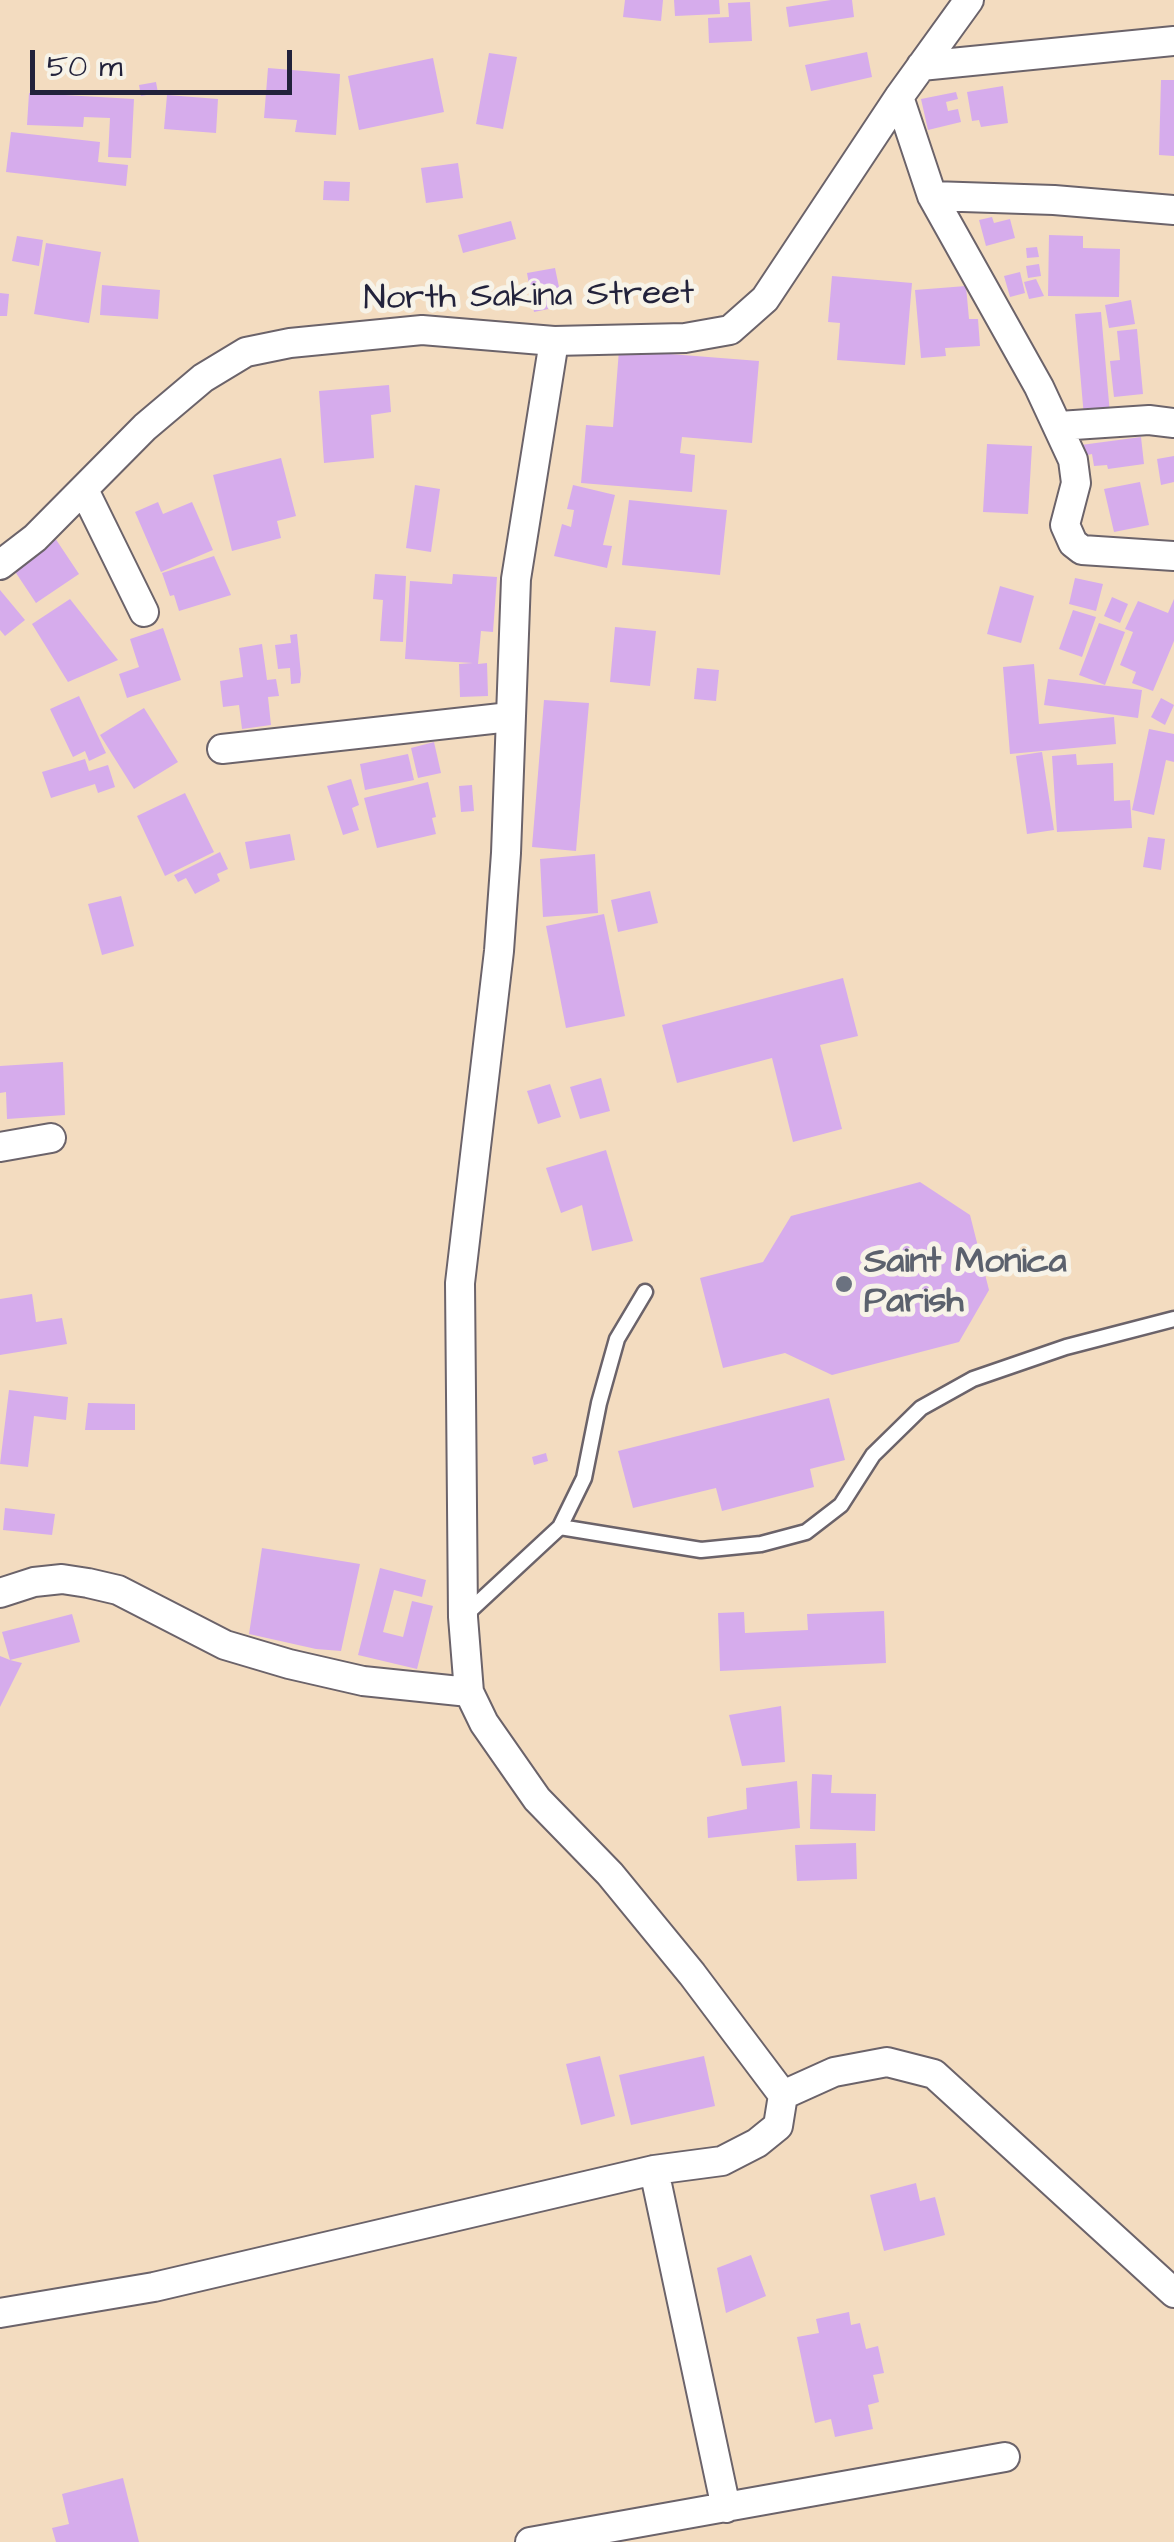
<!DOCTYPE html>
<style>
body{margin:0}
#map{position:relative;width:1174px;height:2542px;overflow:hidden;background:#f3dcc0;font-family:"Architects Daughter",sans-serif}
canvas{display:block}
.scale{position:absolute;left:30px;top:50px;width:262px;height:45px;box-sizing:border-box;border:5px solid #22223b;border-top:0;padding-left:12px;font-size:30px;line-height:35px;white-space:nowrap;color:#22223b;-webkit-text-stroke:8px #f7f3e8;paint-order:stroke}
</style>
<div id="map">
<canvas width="1174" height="2542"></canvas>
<div class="scale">50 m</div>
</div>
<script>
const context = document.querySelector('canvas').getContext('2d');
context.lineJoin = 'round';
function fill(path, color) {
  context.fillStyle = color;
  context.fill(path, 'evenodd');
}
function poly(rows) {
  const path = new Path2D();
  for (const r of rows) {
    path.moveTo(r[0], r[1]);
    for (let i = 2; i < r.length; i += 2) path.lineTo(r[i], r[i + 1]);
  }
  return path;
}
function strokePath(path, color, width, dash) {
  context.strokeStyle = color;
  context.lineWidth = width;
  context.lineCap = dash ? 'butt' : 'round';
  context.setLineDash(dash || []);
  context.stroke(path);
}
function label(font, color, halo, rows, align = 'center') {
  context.font = font + ' "Architects Daughter",sans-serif';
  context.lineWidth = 10;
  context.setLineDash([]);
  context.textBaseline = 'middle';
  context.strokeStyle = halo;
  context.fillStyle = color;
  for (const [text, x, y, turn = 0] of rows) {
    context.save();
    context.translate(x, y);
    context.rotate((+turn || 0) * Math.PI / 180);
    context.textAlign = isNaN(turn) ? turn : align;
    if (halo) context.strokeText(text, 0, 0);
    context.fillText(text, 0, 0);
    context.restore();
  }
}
fill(poly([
 [625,0,663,0,661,21,623,17],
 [674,0,719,0,720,14,675,16],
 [831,0,852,0,854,17,789,27,786,7],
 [750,2,752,41,709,43,708,18,729,17,728,3],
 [867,52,872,77,811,91,805,65],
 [489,53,517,57,503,129,476,124],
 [433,58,444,112,359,130,348,76],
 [268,68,340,74,336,135,295,132,297,120,264,118],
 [1161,80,1174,80,1174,156,1159,155],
 [156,82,158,93,141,96,139,85],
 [1003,86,1008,123,981,127,979,120,972,121,967,92],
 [956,92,958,99,946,102,948,111,958,109,961,122,928,130,921,99],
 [29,93,134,99,131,158,108,157,110,118,84,117,83,127,27,125],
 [167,95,218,99,216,133,164,129],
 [11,132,100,142,98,162,128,165,126,186,6,172],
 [458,163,463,198,426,203,421,168],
 [324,181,350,182,349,201,323,200],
 [992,217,994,223,1010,219,1015,238,986,246,979,220],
 [511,221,516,239,463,253,458,235],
 [1049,235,1083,236,1083,248,1120,249,1119,297,1048,296],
 [17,236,43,240,39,266,12,261],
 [46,243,101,252,89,323,34,314],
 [1037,247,1039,257,1027,258,1026,248],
 [1039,264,1041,276,1028,278,1026,266],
 [555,268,563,306,534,312,527,273],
 [1020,272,1025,293,1010,297,1004,276],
 [832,276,912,283,905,365,837,360,840,323,828,322],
 [1036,279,1044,296,1029,299,1024,282],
 [102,285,160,290,158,319,100,315],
 [966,286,969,319,978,319,980,346,945,348,946,356,921,358,915,290],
 [0,293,9,294,7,316,0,316],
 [1131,300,1135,324,1109,328,1105,305],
 [1101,312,1110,414,1084,417,1075,314],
 [1137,329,1143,394,1114,397,1110,361,1120,360,1117,331],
 [619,350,759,361,752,443,682,437,680,453,695,455,692,492,581,483,586,425,613,427],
 [389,385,391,412,371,415,374,458,324,463,319,391],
 [1141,437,1144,464,1108,469,1107,465,1094,466,1092,454,1083,456,1081,445],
 [987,444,1032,446,1028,514,983,512],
 [1174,456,1174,482,1161,485,1157,459],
 [281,458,296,516,277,521,281,538,232,551,213,475],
 [1140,482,1149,525,1114,532,1104,489],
 [415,485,440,489,431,552,406,548],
 [573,485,615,495,603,545,612,546,607,568,554,556,562,524,571,527,574,510,567,509],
 [629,500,727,510,720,575,622,565],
 [158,502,163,514,192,502,213,550,161,572,135,512],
 [55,538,79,574,36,603,12,567],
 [214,556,231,595,179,611,174,595,170,596,162,573],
 [375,574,406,576,403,642,380,641,383,600,373,599],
 [453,574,497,577,493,632,481,631,478,664,487,663,488,696,460,697,459,664,473,663,405,659,410,581,452,584],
 [1075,578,1103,584,1096,611,1069,604],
 [1000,586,1034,596,1021,643,987,634],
 [0,590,25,620,5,636,0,630],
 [1112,597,1128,604,1120,623,1104,616],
 [70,599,118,660,68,682,32,624],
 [1174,599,1174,641,1153,691,1132,683,1136,672,1120,665,1133,632,1125,629,1138,601,1168,613],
 [1073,610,1096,617,1082,657,1059,649],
 [1099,623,1125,632,1105,685,1079,675],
 [615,627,656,631,650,686,610,682],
 [163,628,181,680,127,698,119,674,139,667,130,639],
 [297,634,301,674,300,683,291,684,290,668,278,669,275,645,291,643,290,635],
 [262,644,267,680,276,679,279,696,268,697,271,725,242,729,239,705,223,707,220,681,243,677,239,648],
 [1034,664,1039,724,1114,717,1116,744,1010,754,1003,667],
 [697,668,719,670,716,701,694,699],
 [1048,679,1142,690,1138,718,1044,705],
 [79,696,106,753,89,761,85,751,73,757,50,709],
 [1161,698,1174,705,1165,725,1151,717],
 [544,700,589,703,576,851,532,847],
 [144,708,178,762,134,789,100,735],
 [1149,729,1174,734,1174,762,1166,760,1154,815,1132,810],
 [434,742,441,773,418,778,411,748],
 [1042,752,1054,830,1027,834,1016,756],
 [408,754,414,780,365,790,360,764],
 [1076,754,1077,765,1113,763,1114,801,1130,800,1132,828,1057,832,1052,756],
 [85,759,89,771,108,765,115,787,98,793,95,784,51,798,42,772],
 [351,779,359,805,352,808,359,830,343,835,327,786],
 [428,782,436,817,432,818,436,834,377,848,364,798],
 [472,785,474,811,461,812,459,786],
 [185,793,214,852,165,876,137,816],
 [290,834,295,860,250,869,245,842],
 [1148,837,1165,839,1161,870,1143,867],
 [220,852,228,869,217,874,220,881,195,894,186,878,178,882,174,875],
 [595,854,598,913,543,917,540,859],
 [650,891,658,923,618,932,611,900],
 [121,896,134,946,102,955,88,904],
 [604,914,625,1016,566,1028,546,926],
 [843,978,858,1036,820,1045,842,1129,793,1142,772,1058,677,1083,662,1025],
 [63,1062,65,1115,7,1119,6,1092,0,1093,0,1066],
 [601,1078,610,1111,580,1119,570,1087],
 [550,1084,561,1117,538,1124,527,1091],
 [606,1150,633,1241,592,1251,582,1205,561,1213,546,1168],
 [920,1182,970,1215,989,1290,959,1342,832,1375,785,1353,723,1368,700,1278,763,1262,791,1216],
 [32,1294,36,1322,62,1318,67,1344,0,1355,0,1299],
 [9,1390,68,1397,66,1420,34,1416,28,1467,0,1464],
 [829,1398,845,1460,810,1469,814,1487,722,1511,716,1488,633,1508,618,1451],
 [88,1403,135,1404,135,1430,85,1430],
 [546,1453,548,1461,534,1465,532,1457],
 [5,1508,55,1514,52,1535,3,1530],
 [262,1548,360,1564,341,1651,316,1649,249,1634],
 [380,1568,426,1580,422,1597,394,1590,383,1632,403,1637,412,1601,433,1606,417,1669,358,1655],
 [884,1611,886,1663,720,1671,718,1613,744,1612,745,1633,808,1630,807,1614],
 [72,1614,80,1642,10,1660,22,1663,0,1707,0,1656,10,1660,2,1632],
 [781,1706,785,1762,742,1766,729,1715],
 [812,1774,832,1775,831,1793,876,1794,875,1831,810,1829],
 [797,1781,800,1828,708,1838,707,1817,747,1809,746,1788],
 [856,1843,857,1879,797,1881,795,1845],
 [600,2056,615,2116,581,2125,566,2064],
 [704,2056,715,2106,631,2125,619,2075],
 [916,2183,920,2201,935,2197,945,2235,884,2251,870,2195],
 [751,2255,766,2296,726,2313,717,2268],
 [849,2312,851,2325,860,2323,866,2349,878,2346,884,2373,873,2375,879,2402,868,2405,873,2429,835,2437,831,2419,815,2423,797,2337,819,2333,816,2319],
 [123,2478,139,2542,56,2542,52,2528,69,2524,62,2494]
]), '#d6acec');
const lane = poly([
 [560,1527,701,1550,761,1544,806,1532,841,1505,873,1455,921,1408,973,1379,1066,1347,1174,1319],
 [463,1617,560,1527,584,1478,599,1403,617,1339,645,1292]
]);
const street = poly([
 [921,66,1174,41],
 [899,97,932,196,1039,387,1073,460,1076,483,1065,525,1073,543,1082,550,1174,556],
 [932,196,1054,200,1174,210],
 [1059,426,1149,420,1174,423],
 [84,490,144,612],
 [0,565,35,538,145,427,203,378,246,352,290,343,422,330,554,341,685,338,730,330,765,299,899,97,969,0],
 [222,749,510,717],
 [0,1147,51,1138],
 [0,1593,34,1582,62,1579,88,1583,118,1590,225,1645,289,1664,363,1681,469,1692],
 [783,2095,834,2072,887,2062,934,2074,1174,2293],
 [654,2170,726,2508],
 [0,2313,154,2287,654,2170,722,2161,757,2143,778,2126,783,2095,692,1974,610,1874,537,1799,484,1723,469,1692,463,1617,460,1283,499,951,506,853,516,579,554,341],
 [530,2542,1005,2457]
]);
strokePath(lane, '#6b636a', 19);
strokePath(street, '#6b636a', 32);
strokePath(lane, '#fff', 14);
strokePath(street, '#fff', 28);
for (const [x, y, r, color] of [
 [844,1284,10,"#6b7280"]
]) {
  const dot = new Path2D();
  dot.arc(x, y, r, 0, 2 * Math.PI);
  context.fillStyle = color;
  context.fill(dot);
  strokePath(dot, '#f7f3e8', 4);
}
label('35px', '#22223b', '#f7f3e8', [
 ["North Sakina Street",529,298,-1]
]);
label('bold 35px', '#5b616d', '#f7f3e8', [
 ["Saint Monica",864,1264],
 ["Parish",864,1304]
], 'left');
</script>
